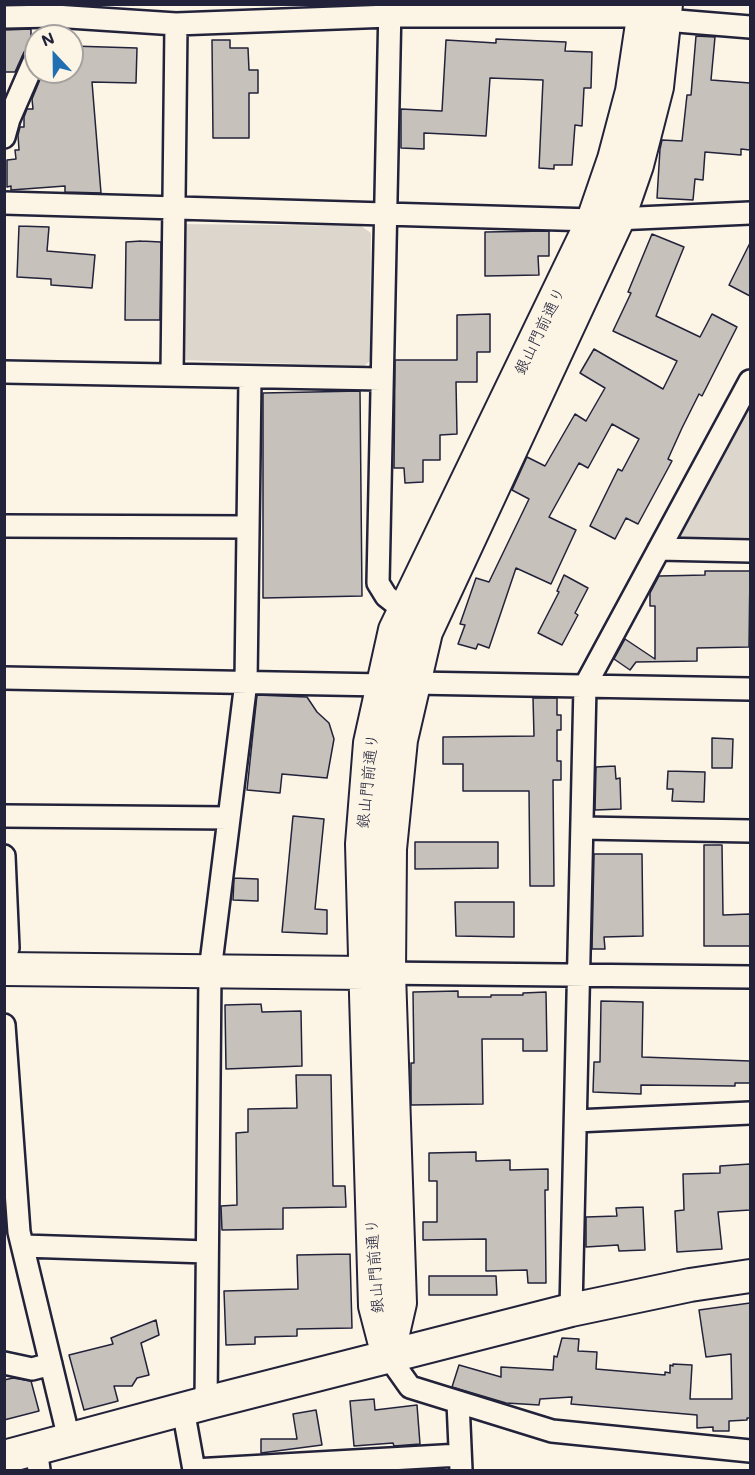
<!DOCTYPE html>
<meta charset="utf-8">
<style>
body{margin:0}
#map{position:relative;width:755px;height:1475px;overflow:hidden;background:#fcf5e5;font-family:Mali,sans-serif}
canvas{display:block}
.frame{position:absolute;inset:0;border:6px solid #22223b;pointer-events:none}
.north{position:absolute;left:24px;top:24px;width:60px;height:60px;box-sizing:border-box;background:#fcf5e5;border:2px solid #a5a1a1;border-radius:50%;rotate:338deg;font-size:16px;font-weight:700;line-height:24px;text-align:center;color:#22223b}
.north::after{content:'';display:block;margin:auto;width:21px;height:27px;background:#1f6fb2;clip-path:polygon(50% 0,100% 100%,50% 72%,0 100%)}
</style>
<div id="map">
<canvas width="755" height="1475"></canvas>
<div class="frame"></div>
<div class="north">N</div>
</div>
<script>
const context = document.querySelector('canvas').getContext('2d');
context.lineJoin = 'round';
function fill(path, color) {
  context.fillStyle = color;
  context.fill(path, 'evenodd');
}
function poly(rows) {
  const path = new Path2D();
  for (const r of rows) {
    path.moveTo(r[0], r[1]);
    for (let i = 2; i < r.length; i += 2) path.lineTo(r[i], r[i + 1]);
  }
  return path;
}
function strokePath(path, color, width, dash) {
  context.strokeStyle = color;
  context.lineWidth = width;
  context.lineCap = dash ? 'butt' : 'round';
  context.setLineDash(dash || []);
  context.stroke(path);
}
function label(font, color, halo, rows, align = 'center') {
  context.font = font + ' Mali,"Klee One",sans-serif';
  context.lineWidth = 5;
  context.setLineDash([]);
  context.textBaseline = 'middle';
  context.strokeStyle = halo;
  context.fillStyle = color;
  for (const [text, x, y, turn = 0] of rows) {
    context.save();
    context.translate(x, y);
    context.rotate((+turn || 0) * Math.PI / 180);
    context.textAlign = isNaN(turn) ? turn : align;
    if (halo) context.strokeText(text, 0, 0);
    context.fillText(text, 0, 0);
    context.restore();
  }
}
fill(poly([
 [180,224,361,226,371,233,370,361,364,366,179,360],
 [750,401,750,543,682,542,677,534]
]), '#dcd6cc');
const building = poly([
 [31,29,31,46,24,52,15,72,4,72,4,30,31,29],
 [696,36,715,37,711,80,750,83,750,150,741,149,741,155,705,152,703,180,695,179,693,200,657,198,660,149,662,140,682,141,687,95,691,95,696,36],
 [496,39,566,42,565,51,592,52,591,88,584,88,582,126,575,125,572,165,554,165,554,169,539,168,543,80,490,78,486,136,424,133,424,149,401,148,401,109,442,111,446,40,496,43,496,39],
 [212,40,230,40,230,48,248,48,249,70,258,70,258,93,249,93,249,138,213,138,212,40],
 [72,46,137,48,136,83,92,82,101,193,65,192,65,186,11,190,11,186,7,187,7,160,16,159,15,150,19,150,18,135,20,127,24,127,24,117,27,109,33,109,32,99,43,72,72,72,72,46],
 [19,226,49,227,47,251,95,255,92,288,51,285,51,279,17,277,19,226],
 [549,231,549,256,538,256,539,275,485,276,485,232,549,231],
 [652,234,684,247,656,316,700,337,712,314,737,327,702,396,699,394,682,428,668,459,672,461,638,524,626,518,615,539,590,526,618,469,622,471,639,439,612,424,588,468,579,463,549,517,576,530,551,584,516,568,489,648,478,644,476,649,458,644,465,625,460,624,476,578,489,582,529,499,512,490,527,457,545,466,575,414,586,421,605,388,580,373,594,349,663,389,677,361,613,331,631,293,628,292,652,234],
 [141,241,161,242,160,320,125,320,126,242,141,241],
 [750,243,750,296,729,285,750,243],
 [490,314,490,352,477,352,477,382,456,382,457,434,440,435,440,460,423,460,423,482,405,483,404,468,394,468,395,360,457,360,457,315,490,314],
 [360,391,362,596,263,598,263,393,360,391],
 [705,571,750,571,749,647,697,648,697,661,636,662,630,670,614,659,625,639,655,659,655,606,650,606,650,593,659,576,705,575,705,571],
 [564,575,588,588,575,613,578,615,562,645,538,633,559,592,557,591,564,575],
 [257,695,307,697,317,712,329,723,334,739,327,778,282,774,280,793,247,790,257,695],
 [533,698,557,698,557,715,561,715,561,730,557,730,557,761,561,761,561,780,553,780,554,886,530,886,529,791,463,791,463,764,443,764,443,737,534,736,533,698],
 [712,738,733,739,732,768,712,768,712,738],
 [615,766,616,779,620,778,621,809,595,810,596,767,615,766],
 [668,771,705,772,704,802,672,801,673,789,667,789,668,771],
 [293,816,324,819,315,909,327,910,327,934,282,932,293,816],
 [415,842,498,842,498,868,415,869,415,842],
 [704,845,722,845,723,915,750,914,750,946,704,946,704,845],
 [594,854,642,854,643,936,604,937,605,949,592,949,594,854],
 [234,878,258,879,258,901,233,900,234,878],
 [455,902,514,902,514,937,456,936,455,902],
 [458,991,458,997,491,997,491,995,523,995,523,993,546,992,547,1051,523,1051,523,1039,482,1039,483,1104,411,1105,411,1063,414,1063,413,992,458,991],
 [601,1001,643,1002,642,1057,750,1061,750,1083,735,1083,735,1086,641,1085,641,1094,593,1092,594,1062,600,1062,601,1001],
 [261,1004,262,1012,301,1011,302,1066,226,1069,225,1005,261,1004],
 [296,1075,331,1075,333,1186,345,1186,346,1207,283,1208,283,1229,222,1230,221,1206,237,1205,236,1133,248,1132,248,1109,297,1108,296,1075],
 [476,1152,476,1161,510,1160,510,1170,548,1169,548,1190,545,1190,546,1283,528,1283,527,1270,486,1271,486,1239,423,1240,423,1222,437,1222,437,1181,429,1181,429,1153,476,1152],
 [750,1164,750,1210,718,1212,722,1249,677,1252,675,1211,684,1210,683,1174,720,1173,720,1166,750,1164],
 [643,1207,645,1250,619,1251,618,1245,586,1247,586,1217,617,1216,616,1208,643,1207],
 [350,1254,352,1328,297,1329,297,1336,255,1337,255,1344,226,1345,224,1291,298,1289,297,1255,350,1254],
 [429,1276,496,1276,497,1295,429,1295,429,1276],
 [750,1303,750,1418,747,1418,747,1420,729,1421,729,1431,713,1431,713,1427,697,1428,697,1415,571,1404,572,1397,540,1399,539,1405,506,1403,452,1387,459,1365,501,1377,501,1367,553,1370,554,1356,557,1357,562,1338,579,1339,578,1351,597,1352,596,1369,665,1375,665,1372,670,1373,670,1365,673,1366,673,1364,692,1365,690,1399,732,1399,731,1354,706,1357,699,1310,750,1303],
 [156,1320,159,1335,141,1343,149,1375,137,1378,132,1386,114,1386,118,1401,84,1410,69,1355,113,1344,111,1338,156,1320],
 [13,1378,31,1381,39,1411,4,1420,4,1380,13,1378],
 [374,1399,375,1410,417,1405,420,1444,394,1446,393,1443,354,1446,350,1401,374,1399],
 [316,1410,322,1445,261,1453,261,1439,297,1439,293,1414,316,1410]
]);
fill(building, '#c6c1bb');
strokePath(building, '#22223b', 1.5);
const street = poly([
 [390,5,378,583,386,596,405,611],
 [4,17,54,16,176,24,390,16,643,16],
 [665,20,750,27],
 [4,137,9,119,36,57],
 [4,203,593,220,750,213],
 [4,372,381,379],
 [172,375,176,24],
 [4,526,248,527],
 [659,549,750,551],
 [4,678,383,685],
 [414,683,750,689],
 [4,816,229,818],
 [582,828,750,831],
 [4,856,8,948,4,958],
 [378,973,750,977],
 [4,1025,19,1232,69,1439],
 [576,1121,750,1113],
 [23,1246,207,1252],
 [571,1310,585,686,750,381],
 [388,1356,410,1387,552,1431,750,1451],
 [4,1363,32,1369,51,1364],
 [458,1402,461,1470],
 [206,1403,210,971,246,682,250,377],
 [183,1409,194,1470],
 [36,1448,39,1470],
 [194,1470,460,1455]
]);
const secondary = poly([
 [4,969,365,973],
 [389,1351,400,1303,389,973,390,849,401,740,426,632,619,217,637,165,657,87,666,4],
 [388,1356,375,1306,366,994,362,844,370,743,395,630,593,220,614,159,632,91,645,4],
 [4,1457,206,1403,571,1310,690,1285,750,1276]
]);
strokePath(street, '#22223b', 26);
strokePath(secondary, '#22223b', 36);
strokePath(street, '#fcf5e5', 21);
strokePath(secondary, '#fcf5e5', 32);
label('16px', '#22223b', '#fcf5e5', [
 ["銀山門前通り",540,331,-64],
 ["銀山門前通り",368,781,-84],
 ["銀山門前通り",375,1266,-94]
]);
</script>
